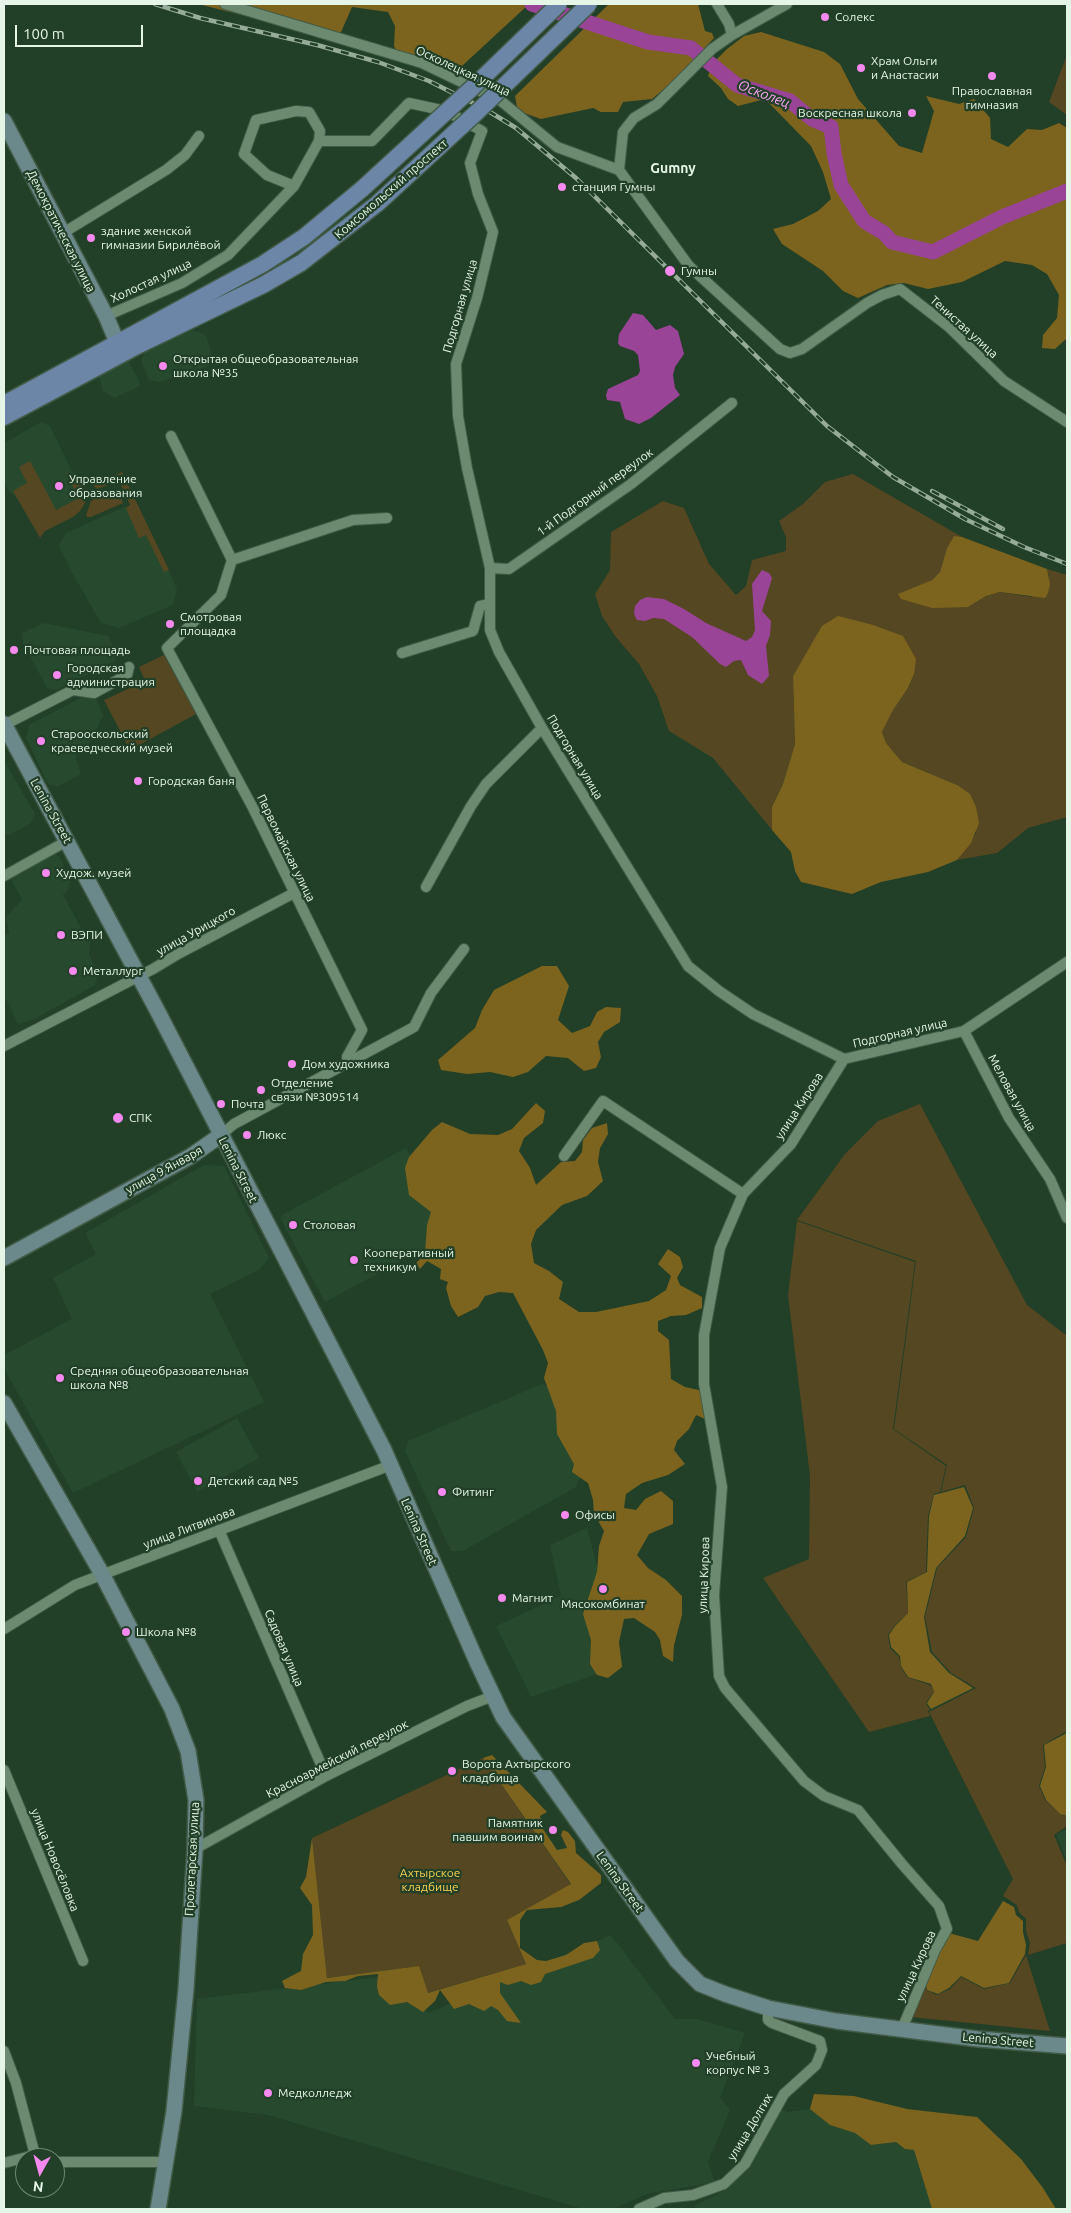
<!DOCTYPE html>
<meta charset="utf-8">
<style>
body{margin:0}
#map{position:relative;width:1071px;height:2213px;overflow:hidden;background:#223f27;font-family:Ubuntu,sans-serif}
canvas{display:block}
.frame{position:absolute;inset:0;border:5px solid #e5f6e7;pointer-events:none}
.north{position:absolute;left:15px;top:2148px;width:50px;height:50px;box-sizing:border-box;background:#223f27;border:1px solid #708874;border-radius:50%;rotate:187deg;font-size:14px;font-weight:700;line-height:20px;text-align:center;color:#e5f6e7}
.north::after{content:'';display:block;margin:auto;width:18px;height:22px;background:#f589ef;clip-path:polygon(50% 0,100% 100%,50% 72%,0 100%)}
.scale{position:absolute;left:15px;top:25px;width:128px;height:22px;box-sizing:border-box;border:2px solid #e5f6e7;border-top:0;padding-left:6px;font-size:15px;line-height:18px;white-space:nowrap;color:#e5f6e7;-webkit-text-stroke:4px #223f27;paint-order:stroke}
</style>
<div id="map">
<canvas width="1071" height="2213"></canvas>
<div class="frame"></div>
<div class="north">N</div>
<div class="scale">100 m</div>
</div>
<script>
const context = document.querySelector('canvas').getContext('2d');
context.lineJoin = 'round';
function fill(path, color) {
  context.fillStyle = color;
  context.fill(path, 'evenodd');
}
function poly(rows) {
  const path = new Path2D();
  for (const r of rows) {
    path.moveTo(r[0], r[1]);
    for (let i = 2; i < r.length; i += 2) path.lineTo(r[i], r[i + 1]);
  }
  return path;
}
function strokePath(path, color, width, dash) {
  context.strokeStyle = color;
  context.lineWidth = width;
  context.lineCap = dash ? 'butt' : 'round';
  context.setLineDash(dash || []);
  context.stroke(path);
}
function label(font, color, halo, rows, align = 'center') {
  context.font = font + ' Ubuntu,sans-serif';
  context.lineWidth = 4.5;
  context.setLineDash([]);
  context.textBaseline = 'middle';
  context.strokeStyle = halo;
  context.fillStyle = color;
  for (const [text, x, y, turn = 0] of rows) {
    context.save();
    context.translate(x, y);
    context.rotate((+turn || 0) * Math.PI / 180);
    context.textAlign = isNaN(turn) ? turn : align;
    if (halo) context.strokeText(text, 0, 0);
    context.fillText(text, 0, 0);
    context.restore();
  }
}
fill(poly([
 [193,330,206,335,212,356,208,366,160,382,149,380,141,360,147,348],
 [122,359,129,362,138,379,140,386,115,398,103,391,99,376,102,368],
 [41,422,50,426,86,500,82,507,59,519,16,497,8,491,4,482,4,443],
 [124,507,140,510,177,589,173,605,119,628,101,623,71,571,59,546,66,533],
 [44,623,108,636,117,653,115,661,56,690,47,688,23,643,22,633],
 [86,695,96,699,103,715,91,741,86,747,75,754,81,774,57,787,48,784,26,738,29,725],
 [4,760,35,814,31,823,10,835,4,834],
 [50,853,59,856,71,879,68,889,63,895,90,944,89,954,98,975,95,985,33,1020,18,1024,4,995,4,936,9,933,6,917,22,900,11,879,30,869,34,861],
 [406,1148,452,1234,325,1302,280,1218,282,1215],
 [204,1165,224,1166,269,1258,260,1269,210,1294,264,1402,73,1493,4,1368,4,1355,72,1319,53,1278,96,1254,85,1233],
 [542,1384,556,1389,582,1472,576,1487,463,1551,451,1551,405,1451,408,1441],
 [237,1418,259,1458,197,1492,176,1452],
 [587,1528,623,1665,531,1697,496,1626,561,1596,550,1545],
 [1067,1828,1067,1861,1056,1835],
 [611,1935,675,2019,697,2019,745,2033,720,2098,730,2110,708,2162,715,2182,647,2194,613,2209,583,2209,268,2115,194,2106,197,1999,411,1973,428,2013],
 [777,2107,787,2112,810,2109,830,2125,855,2133,871,2145,896,2142,905,2149,914,2150,932,2209,696,2209,694,2206,728,2189,745,2164]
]), '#274a2e');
fill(poly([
 [1067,55,1067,115,1049,102],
 [30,461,56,510,79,498,66,473,79,477,86,491,85,503,80,511,73,517,45,531,40,538,13,491,27,483,19,467],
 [122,472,169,570,164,572,146,535,139,538,126,508,130,505,119,481,97,489,93,485],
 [853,474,962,537,954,537,947,548,940,572,932,580,899,594,968,607,986,596,1000,592,1031,597,1049,577,1047,569,1067,575,1067,817,1028,828,997,853,957,860,976,833,957,785,902,762,886,743,882,732,893,710,908,688,914,674,811,646,793,676,795,744,783,784,772,807,772,830,713,758,669,731,657,696,639,664,615,636,602,616,595,594,610,570,611,532,663,501,684,508,709,564,736,595,746,586,752,560,786,551,786,537,779,521,803,504,825,482],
 [112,489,118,491,123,503,91,517,87,517,86,515,91,501],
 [164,655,196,714,130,750,104,700,145,681,139,667],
 [920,1104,1027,1305,1067,1336,1067,1731,1043,1745,1045,1767,1039,1786,1045,1800,1060,1814,1067,1817,1067,1826,1054,1835,1067,1866,1067,1943,1028,1955,1030,1943,1026,1931,1026,1919,1019,1912,1017,1905,1003,1896,1013,1879,929,1712,976,1688,951,1673,932,1652,925,1617,937,1568,966,1537,974,1508,965,1485,941,1492,947,1465,894,1429,916,1261,797,1220,845,1154,878,1121],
 [797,1221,915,1262,893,1429,946,1466,940,1492,934,1494,928,1516,926,1572,906,1582,908,1613,895,1625,888,1635,890,1648,899,1657,901,1667,907,1677,930,1685,934,1691,926,1703,930,1710,928,1711,930,1716,869,1732,763,1578,809,1559,810,1476,788,1295],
 [483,1758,571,1885,507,1920,526,1964,427,1993,418,1966,327,1978,312,1838],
 [1026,1955,1050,2031,911,2017,924,1983,926,1990,937,1995,950,1989,961,1977,984,1989,1010,1983]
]), '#554721');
fill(poly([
 [198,4,529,4,449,78,397,52,394,46,395,26,388,12,352,7,341,32,334,38],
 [609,4,698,4,705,31,712,33,714,38,677,78,652,99,623,102,618,112,601,112,593,108,541,119,524,113,517,107,515,96],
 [761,32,824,52,840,64,858,99,899,146,909,149,922,153,934,111,926,96,959,104,974,99,990,118,991,139,1008,147,1027,129,1042,130,1059,123,1067,128,1067,338,1055,349,1042,348,1043,335,1057,318,1059,295,1047,274,1032,265,1005,261,962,282,928,289,904,283,887,285,858,298,843,291,823,271,782,244,773,229,793,224,818,211,831,199,823,172,811,146,765,99,738,106,728,99,721,88,708,76,712,64,727,49,744,36],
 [954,536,962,537,1047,569,1050,584,1048,593,1045,598,1000,592,986,596,968,607,932,608,901,599,898,594,932,580,940,572,947,548],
 [838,616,873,625,903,636,916,659,914,674,908,688,893,710,882,732,886,743,902,762,957,785,970,794,976,807,979,823,971,843,957,860,928,872,881,882,852,894,801,882,795,871,791,852,772,830,772,807,783,784,795,744,793,676,822,626],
 [542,966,557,966,569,986,558,1020,572,1033,590,1026,597,1012,606,1007,621,1008,620,1022,604,1032,598,1042,601,1057,596,1068,584,1071,568,1058,546,1056,528,1072,513,1077,490,1072,467,1074,441,1070,438,1060,475,1028,482,1010,494,990],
 [536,1103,545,1111,543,1123,524,1138,519,1151,530,1168,536,1185,561,1162,575,1161,582,1152,583,1140,592,1128,607,1123,608,1134,600,1148,598,1162,603,1181,587,1196,562,1205,536,1230,531,1244,534,1263,549,1271,563,1282,559,1299,579,1312,596,1312,649,1301,666,1290,671,1276,658,1264,668,1249,680,1257,683,1267,677,1278,680,1285,702,1297,702,1308,686,1315,671,1316,658,1321,658,1331,669,1340,671,1379,685,1387,703,1391,705,1419,696,1415,689,1429,677,1441,674,1450,685,1464,668,1475,642,1483,626,1494,624,1508,636,1510,645,1499,661,1491,673,1501,673,1524,649,1534,637,1555,648,1568,666,1580,682,1596,682,1615,674,1645,673,1662,663,1656,660,1640,655,1632,634,1618,624,1619,619,1642,622,1667,608,1678,597,1675,590,1664,591,1640,583,1614,597,1572,599,1546,604,1531,594,1514,593,1500,588,1483,572,1472,574,1464,557,1434,556,1411,544,1378,548,1363,543,1350,513,1293,499,1292,485,1296,478,1307,458,1317,451,1306,446,1288,448,1282,440,1279,441,1269,427,1261,420,1269,416,1263,425,1254,427,1225,431,1212,409,1195,405,1168,409,1157,432,1130,442,1122,470,1134,498,1135,512,1129],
 [964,1487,973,1508,965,1536,936,1568,924,1617,930,1652,949,1673,973,1688,931,1709,927,1703,934,1692,931,1684,908,1677,901,1666,900,1656,891,1647,889,1635,895,1626,908,1613,907,1582,927,1572,929,1516,934,1495],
 [1067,1733,1067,1732,1067,1816,1060,1814,1046,1800,1040,1786,1046,1767,1044,1745],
 [492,1755,547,1812,540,1816,543,1829,557,1850,567,1848,561,1835,563,1830,568,1832,575,1841,576,1853,601,1875,601,1883,579,1900,561,1907,527,1910,520,1920,520,1948,537,1960,546,1961,566,1955,584,1943,597,1941,600,1950,593,1958,545,1974,541,1982,531,1985,521,1981,508,1985,500,1982,500,1993,521,2023,507,2021,498,2010,491,2006,484,2011,469,2004,454,2009,440,1990,435,2001,423,2012,407,2002,390,2005,379,1995,377,1987,378,1974,358,1976,345,1981,326,1982,301,1990,285,1988,282,1981,301,1971,303,1954,313,1935,312,1905,300,1888,306,1877,312,1838,327,1978,419,1966,428,1993,526,1964,507,1920,571,1884,483,1758],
 [1003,1901,1014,1907,1016,1915,1023,1921,1023,1932,1026,1945,1025,1954,1009,1983,984,1988,961,1976,949,1988,938,1994,927,1990,925,1981,945,1932,978,1941],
 [814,2094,854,2096,907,2109,977,2117,1021,2159,1043,2188,1056,2209,932,2209,914,2150,905,2149,896,2142,871,2145,855,2133,830,2125,810,2109]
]), '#7d641e');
fill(poly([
 [633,313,643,315,656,330,670,325,678,331,684,354,675,367,673,375,675,388,680,395,651,418,639,424,625,419,620,402,607,400,606,395,608,389,638,375,640,371,638,355,634,351,620,346,618,343,619,334],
 [762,570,769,573,772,578,762,611,771,621,770,635,766,646,769,676,762,684,748,675,741,660,734,661,726,667,720,664,692,637,664,619,653,618,645,621,637,620,634,614,635,606,640,600,647,597,664,599,684,609,706,623,746,641,752,637,755,630,752,584]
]), '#994496');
strokePath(poly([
 [532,4,648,42,691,48,737,85,790,101,812,119,831,127,834,153,841,185,864,221,884,233,892,242,933,252,1002,217,1067,191]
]), '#994496', 15);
const street = poly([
 [225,4,422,63,501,101,557,147,619,170],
 [717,4,729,24,732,35],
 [787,4,732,35,712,49,657,104,634,118,623,132,619,170,689,266,780,349,790,353,802,349,867,303,882,295,900,289,949,327,1004,381,1067,422],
 [294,186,267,175,244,154,256,120,296,111,309,112,320,131,319,141],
 [63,233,166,170,185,155,199,136],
 [106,316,182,283,228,255,294,186,319,141,372,141,409,103,446,111,482,131,470,163,478,194,493,232,477,298,456,364,458,416,467,468,490,568,490,630,499,652,542,728,688,966,719,991,753,1014,844,1059,964,1031,1067,962],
 [171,436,232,560],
 [490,568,509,569,631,484,732,403],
 [402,653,473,631,480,606,489,604],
 [4,725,73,690,94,693,127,675,129,667],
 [4,876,67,841],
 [426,887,471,806,486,784,542,728],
 [964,1031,1009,1118,1050,1179,1067,1218],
 [4,1046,153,969,178,954,294,893],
 [844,1059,791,1144,743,1194,720,1248,704,1335,704,1384,722,1487,714,1595,719,1676,725,1688,804,1781,824,1796,858,1810,902,1864,939,1906,947,1929,935,1950,902,2029],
 [348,1062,347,1057,362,1030,253,808,167,648,221,595,232,560,353,520,387,518],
 [221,1135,234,1124,414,1027,431,993,464,949],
 [564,1156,603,1101,743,1194],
 [219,1530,326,1776],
 [4,1629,75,1585,391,1465],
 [4,1770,83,1961],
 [195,1849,326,1776,467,1706,493,1696],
 [4,2051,16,2083,35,2155],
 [55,2162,166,2162],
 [4,2163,35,2155,39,2157],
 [639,2209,664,2198,693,2195,724,2184,745,2164,784,2094,816,2065,822,2050,820,2041,772,2023,768,2020,768,2008]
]);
const secondary = poly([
 [4,121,106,316,117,342],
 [4,724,157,1010,384,1450,477,1662,503,1717,677,1961,700,1984,725,1994,768,2008,836,2021,978,2039,1067,2046],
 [4,1258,191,1156,221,1135],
 [4,1403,102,1574,172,1709,188,1751,196,1800,195,1849,186,1989,174,2111,158,2209]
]);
const primary = poly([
 [4,404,263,264,304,237,362,189],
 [4,417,139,345,263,285,301,263,378,203]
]);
strokePath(street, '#415b47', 12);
strokePath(secondary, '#415b47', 18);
strokePath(primary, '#415b47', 19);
strokePath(street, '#6b8a6f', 10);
strokePath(secondary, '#6b888b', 15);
strokePath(primary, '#6b86a7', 16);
const rail = poly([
 [155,4,200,18,317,45,378,62,429,81,485,109,516,128,576,178,827,426,893,477,965,519,1024,547,1067,564],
 [932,491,1003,529]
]);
strokePath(rail, '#96ac99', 4.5);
strokePath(rail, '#223f27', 2.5, [8]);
const primaryBridge = poly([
 [362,189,471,89,559,4],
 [378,203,477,112,589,4]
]);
strokePath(primaryBridge, '#415b47', 19, []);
strokePath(primaryBridge, '#6b86a7', 16);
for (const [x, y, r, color] of [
 [825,17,5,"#f589ef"],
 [861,68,5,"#f589ef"],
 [992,76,5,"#f589ef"],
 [912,113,5,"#f589ef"],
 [562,187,5,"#f589ef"],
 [91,238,5,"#f589ef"],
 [670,271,6,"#f589ef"],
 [163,366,5,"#f589ef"],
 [59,486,5,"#f589ef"],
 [170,624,5,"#f589ef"],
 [14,650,5,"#f589ef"],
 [57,675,5,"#f589ef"],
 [41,741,5,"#f589ef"],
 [138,781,5,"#f589ef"],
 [46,873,5,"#f589ef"],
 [61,935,5,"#f589ef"],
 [73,971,5,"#f589ef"],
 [292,1064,5,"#f589ef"],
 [261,1090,5,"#f589ef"],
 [221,1104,5,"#f589ef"],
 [118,1118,6,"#f589ef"],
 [247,1135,5,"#f589ef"],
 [293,1225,5,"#f589ef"],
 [354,1260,5,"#f589ef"],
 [60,1378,5,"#f589ef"],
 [198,1481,5,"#f589ef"],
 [442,1492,5,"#f589ef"],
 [565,1515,5,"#f589ef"],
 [603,1589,5,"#f589ef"],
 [502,1598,5,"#f589ef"],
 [126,1632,5,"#f589ef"],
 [452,1771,5,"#f589ef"],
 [553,1830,5,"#f589ef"],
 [696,2063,5,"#f589ef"],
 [268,2093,5,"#f589ef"]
]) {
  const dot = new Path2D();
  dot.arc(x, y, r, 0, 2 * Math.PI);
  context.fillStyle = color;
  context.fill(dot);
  strokePath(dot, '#223f27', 2);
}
label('12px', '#e5f6e7', '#223f27', [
 ["Солекс",835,17],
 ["Храм Ольги",871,61],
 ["и Анастасии",871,75],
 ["Православная",992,91,"center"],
 ["гимназия",992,105,"center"],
 ["Воскресная школа",902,113,"right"],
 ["станция Гумны",572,187],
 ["здание женской",101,231],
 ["гимназии Бирилёвой",101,245],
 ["Гумны",681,271],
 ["Открытая общеобразовательная",173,359],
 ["школа №35",173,373],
 ["Управление",69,479],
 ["образования",69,493],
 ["Смотровая",180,617],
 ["площадка",180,631],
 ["Почтовая площадь",24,650],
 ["Городская",67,668],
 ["администрация",67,682],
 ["Старооскольский",51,734],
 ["краеведческий музей",51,748],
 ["Городская баня",148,781],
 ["Худож. музей",56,873],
 ["ВЭПИ",71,935],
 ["Металлург",83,971],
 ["Дом художника",302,1064],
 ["Отделение",271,1083],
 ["связи №309514",271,1097],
 ["Почта",231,1104],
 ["СПК",129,1118],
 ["Люкс",257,1135],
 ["Столовая",303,1225],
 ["Кооперативный",364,1253],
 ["техникум",364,1267],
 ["Средняя общеобразовательная",70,1371],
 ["школа №8",70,1385],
 ["Детский сад №5",208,1481],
 ["Фитинг",452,1492],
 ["Офисы",575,1515],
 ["Магнит",512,1598],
 ["Мясокомбинат",603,1604,"center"],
 ["Школа №8",136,1632],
 ["Ворота Ахтырского",462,1764],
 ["кладбища",462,1778],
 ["Памятник",543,1823,"right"],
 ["павшим воинам",543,1837,"right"],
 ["Учебный",706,2056],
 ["корпус № 3",706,2070],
 ["Медколледж",278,2093]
], 'left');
label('12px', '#e5f6e7', '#223f27', [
 ["Осколецкая улица",463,71,25],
 ["Комсомольский проспект",391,189,-41],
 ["Демократическая улица",61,231,63],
 ["Холостая улица",151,281,-25],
 ["Подгорная улица",460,306,-74],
 ["Тенистая улица",964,327,42],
 ["1-й Подгорный переулок",595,492,-36],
 ["Подгорная улица",575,757,59],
 ["Lenina Street",51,811,61],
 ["Первомайская улица",286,848,64],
 ["улица Урицкого",196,931,-29],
 ["Подгорная улица",900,1033,-13],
 ["Меловая улица",1012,1093,61],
 ["улица Кирова",799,1106,-57],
 ["улица 9 Января",164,1170,-29],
 ["Lenina Street",238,1170,63],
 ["улица Литвинова",189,1528,-21],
 ["Lenina Street",419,1532,66],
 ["улица Кирова",704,1575,-88],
 ["Садовая улица",284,1648,67],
 ["Красноармейский переулок",337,1759,-27],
 ["Пролетарская улица",192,1859,-87],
 ["улица Новосёловка",55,1860,68],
 ["Lenina Street",620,1882,54],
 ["улица Кирова",916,1966,-65],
 ["Lenina Street",998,2040,5],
 ["улица Долгих",750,2127,-59]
]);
label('12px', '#face52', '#223f27', [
 ["Ахтырское",430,1873],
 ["кладбище",430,1887]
]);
label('italic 14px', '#fca4f6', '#223f27', [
 ["Осколец",764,94,21]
]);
label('bold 14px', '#e5f6e7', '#223f27', [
 ["Gumny",673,168]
]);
</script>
